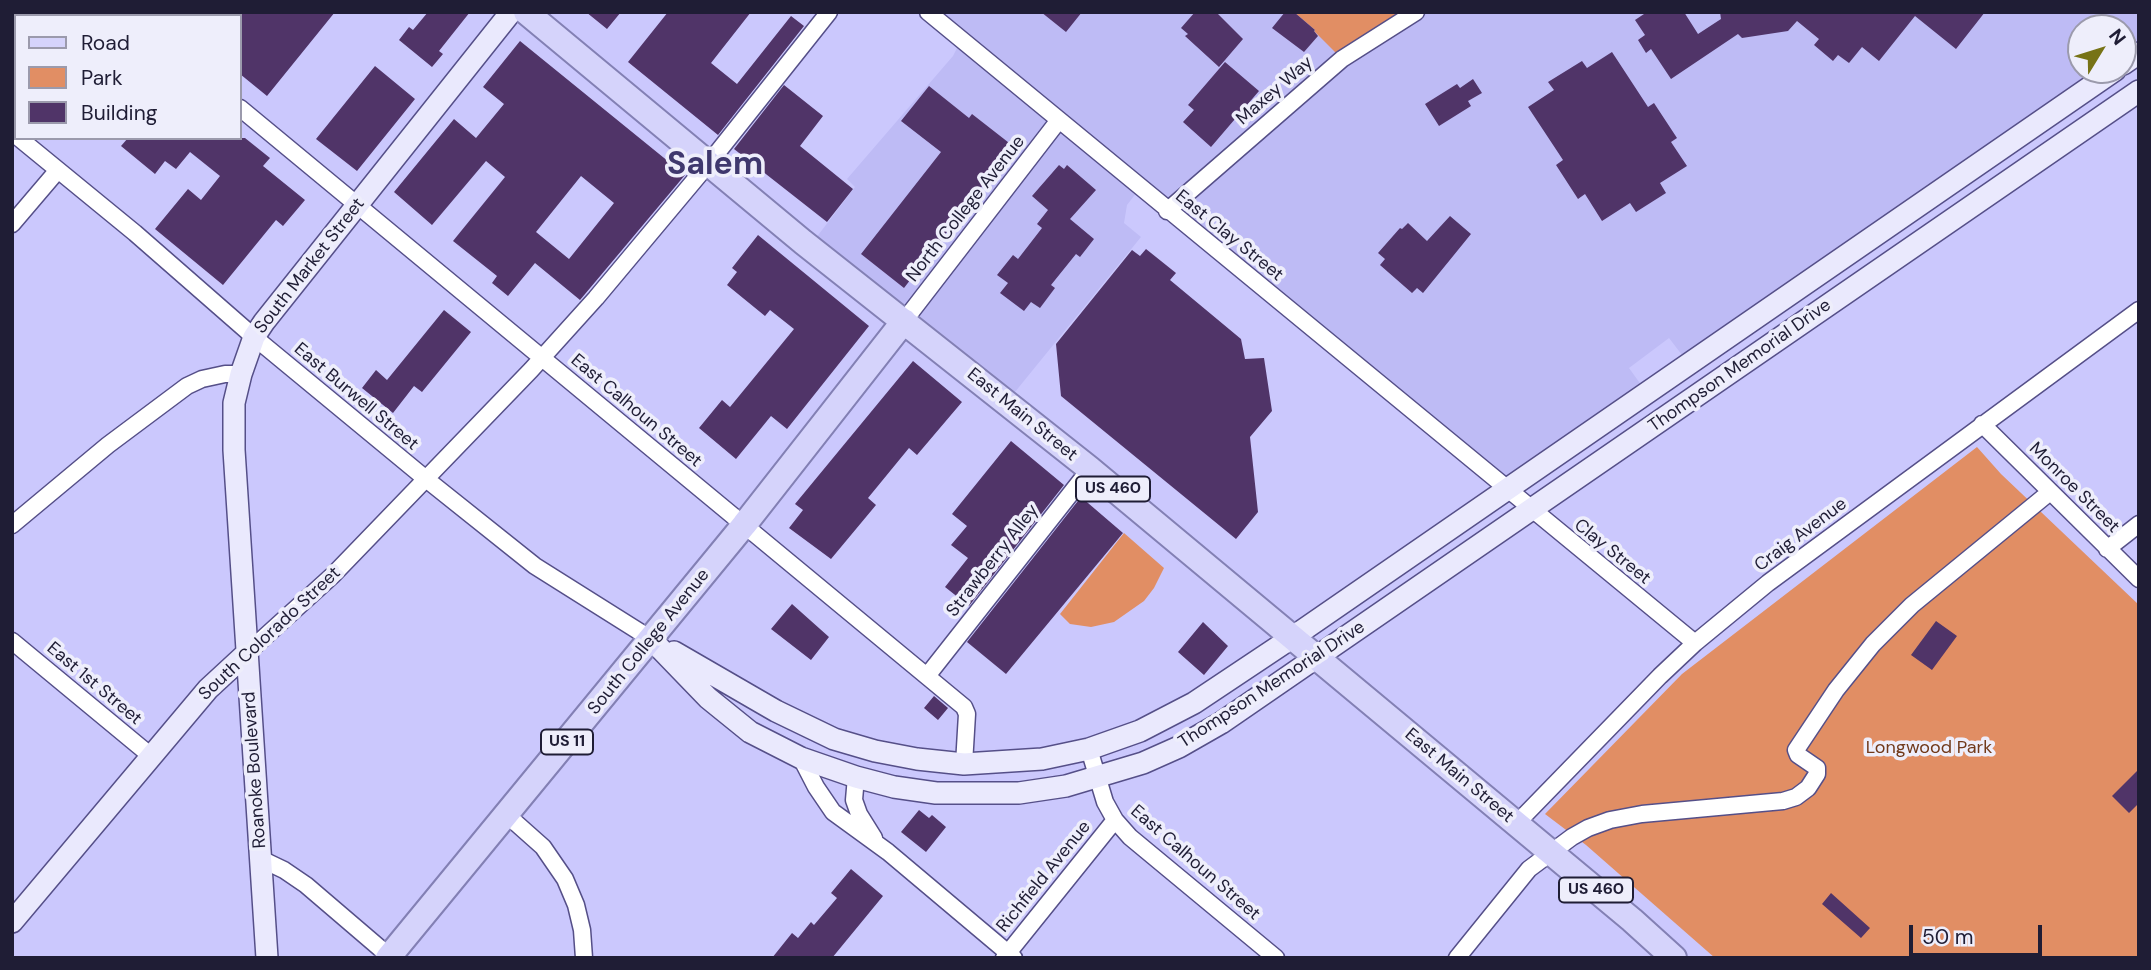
<!DOCTYPE html>
<style>
body{margin:0}
#map{position:relative;width:2151px;height:970px;overflow:hidden;background:#cbc8fd;font-family:"DM Sans",sans-serif}
canvas{display:block}
.frame{position:absolute;inset:0;border:14px solid #1f1d35;pointer-events:none}
.legend{position:absolute;left:14px;top:14px;width:228px;height:126px;box-sizing:border-box;background:#eeeefb;border:2px solid #9b9aac;margin:0;padding:9px 12px;list-style:none;font-size:21px;color:#1f1d35}
.legend li{display:flex;align-items:center;gap:14px;height:35px}
.legend b{width:35px;border:2px solid #9b9aac}
.north{position:absolute;left:2067px;top:14px;width:70px;height:70px;box-sizing:border-box;background:#eeeefb;border:2px solid #9b9aac;border-radius:50%;rotate:52deg;font-size:19px;font-weight:700;line-height:28px;text-align:center;color:#1f1d35}
.north::after{content:'';display:block;margin:auto;width:24px;height:32px;background:#777316;clip-path:polygon(50% 0,100% 100%,50% 72%,0 100%)}
.scale{position:absolute;left:1909px;top:925px;width:133px;height:32px;box-sizing:border-box;border:4px solid #1f1d35;border-top:0;padding-left:9px;font-size:21px;line-height:24px;white-space:nowrap;color:#1f1d35;-webkit-text-stroke:5px #eeeefb;paint-order:stroke}
</style>
<div id="map">
<canvas width="2151" height="970"></canvas>
<div class="frame"></div>
<ul class="legend">
<li><b style="height:9px;background:#d5d3fb"></b>Road</li>
<li><b style="height:19px;background:#e18e64"></b>Park</li>
<li><b style="height:19px;background:#503468"></b>Building</li>
</ul>
<div class="north">N</div>
<div class="scale">50 m</div>
</div>
<script>
const context = document.querySelector('canvas').getContext('2d');
context.lineJoin = 'round';
function fill(path, color) {
  context.fillStyle = color;
  context.fill(path, 'evenodd');
}
function poly(rows) {
  const path = new Path2D();
  for (const r of rows) {
    path.moveTo(r[0], r[1]);
    for (let i = 2; i < r.length; i += 2) path.lineTo(r[i], r[i + 1]);
  }
  return path;
}
function strokePath(path, color, width, dash) {
  context.strokeStyle = color;
  context.lineWidth = width;
  context.lineCap = dash ? 'butt' : 'round';
  context.setLineDash(dash || []);
  context.stroke(path);
}
function label(font, color, halo, rows, align = 'center') {
  context.font = font + ' "DM Sans",sans-serif';
  context.lineWidth = 7;
  context.setLineDash([]);
  context.textBaseline = 'middle';
  context.strokeStyle = halo;
  context.fillStyle = color;
  for (const [text, x, y, turn = 0] of rows) {
    context.save();
    context.translate(x, y);
    context.rotate((+turn || 0) * Math.PI / 180);
    context.textAlign = isNaN(turn) ? turn : align;
    if (halo) context.strokeText(text, 0, 0);
    context.fillText(text, 0, 0);
    context.restore();
  }
}
fill(poly([
 [928,12,2139,12,2139,53,2123,64,2123,28,2081,28,2081,70,2115,70,1689,364,1669,338,1629,368,1647,393,1506,489,1140,188,1127,205,1124,223,1141,237,1006,403,809,247,855,187,847,179,953,56,961,40]
]), '#bebbf5');
fill(poly([
 [1294,12,1416,12,1342,59,1314,31,1315,30],
 [1977,447,2001,474,2139,605,2139,958,1715,958,1586,845,1545,814,1682,674],
 [1124,533,1164,568,1154,588,1144,601,1114,622,1091,627,1070,624,1060,614]
]), '#e18e64');
fill(poly([
 [240,12,335,12,267,96,240,74],
 [428,12,470,12,439,51,443,54,432,67,399,40,409,27,413,30],
 [586,12,621,12,607,29],
 [668,12,751,12,711,63,737,84,791,16,804,26,718,135,628,62],
 [1041,12,1082,12,1066,32],
 [1195,12,1216,12,1243,39,1219,67,1185,36,1188,34,1181,28],
 [1285,12,1294,12,1315,30,1314,31,1318,36,1304,52,1272,28],
 [1647,12,1684,12,1698,34,1721,19,1720,12,1985,12,1956,49,1915,16,1879,61,1862,47,1849,63,1838,55,1833,61,1814,45,1819,39,1797,21,1788,31,1742,38,1738,34,1671,79,1651,49,1646,53,1638,40,1645,35,1635,20],
 [520,41,685,175,580,300,535,263,508,296,492,283,497,276,453,241,505,177,486,161,432,225,394,192,454,119,476,138,504,104,483,87],
 [581,176,614,203,569,259,536,232],
 [1612,52,1648,107,1654,103,1677,138,1671,142,1687,166,1660,183,1666,193,1636,212,1630,203,1602,221,1585,194,1578,199,1556,165,1563,160,1528,107,1554,90,1548,82,1582,61,1587,68],
 [1225,62,1259,91,1211,147,1183,122,1194,110,1188,105],
 [375,66,415,99,357,171,316,139],
 [1473,79,1482,93,1468,101,1471,106,1439,126,1425,104,1457,84,1460,88],
 [784,85,823,116,800,146,853,189,827,222,734,149],
 [929,86,969,118,972,114,1013,146,904,288,861,254,941,152,901,121],
 [128,138,245,138,270,158,263,166,305,200,283,226,276,220,223,285,155,229,188,189,201,200,220,176,190,152,176,169,165,161,155,174,121,146],
 [1059,165,1064,169,1067,165,1096,190,1070,219,1094,239,1080,257,1076,254,1051,285,1055,288,1040,308,1031,302,1024,311,1000,293,1008,283,997,275,1013,255,1018,259,1042,228,1037,224,1048,210,1032,196],
 [1450,216,1471,234,1423,293,1417,288,1412,293,1380,265,1385,259,1378,253,1400,228,1402,229,1408,223,1427,241],
 [758,235,869,326,787,429,771,416,736,459,699,428,722,400,730,407,794,329,770,310,765,316,727,285,737,272,732,268],
 [1146,249,1176,273,1170,280,1241,339,1245,359,1264,358,1272,411,1250,437,1258,512,1236,539,1061,396,1056,344,1132,250,1140,256],
 [444,310,471,332,422,392,414,386,393,413,362,388,376,370,387,380],
 [913,361,962,402,917,455,909,448,868,498,876,505,831,559,789,528,803,510,795,504],
 [1011,441,1064,485,969,606,945,587,968,558,951,545,967,526,952,514],
 [1081,497,1123,533,1006,674,967,642],
 [792,604,829,637,811,660,771,629],
 [1936,621,1957,636,1932,670,1911,655],
 [1203,622,1228,646,1204,675,1178,652],
 [934,696,948,708,938,720,924,708],
 [2139,769,2139,803,2129,813,2112,796],
 [919,810,929,818,932,815,946,827,926,852,901,832],
 [851,869,883,896,832,958,772,958,792,933,798,938,811,922,814,925,837,898,831,893],
 [1831,893,1870,928,1861,938,1822,904]
]), '#503468');
const street = poly([
 [124,12,128,16],
 [928,12,1695,643],
 [240,108,964,707,967,714,964,764],
 [19,138,135,233,254,337,426,479,535,566,651,639],
 [1167,211,1342,59,1416,12],
 [12,224,58,170],
 [904,321,1059,120],
 [1982,424,2139,579],
 [12,525,108,445,187,386,202,379,225,374,241,374],
 [2107,549,2139,524],
 [12,641,151,756],
 [247,653,333,575,531,370,596,298,709,163,829,12],
 [927,676,1090,469],
 [1089,749,1105,802,1115,820,1130,837,1276,958],
 [801,758,816,787,833,812,888,852,1014,958],
 [856,777,854,800,859,814,874,838],
 [507,815,543,847,565,879,576,905,582,930,584,958],
 [1516,824,1660,676,1695,643,1768,583,2139,310],
 [261,859,284,870,306,885,389,956],
 [1004,958,1115,820],
 [1457,958,1529,869,1572,837,1588,828,1610,820,1642,814,1783,801,1796,797,1808,788,1817,774,1817,768,1798,755,1796,750,1836,690,1873,644,1912,605,2050,492]
]);
const secondary = poly([
 [2123,64,2139,53],
 [651,639,708,698,750,732,801,758,856,777,894,787,936,793,1019,793,1066,786,1143,763,1179,747,1221,723,2139,91],
 [674,652,776,711,834,739,875,751,917,759,964,764,1042,759,1089,749,1140,731,1194,703,1293,637,2115,70],
 [12,922,208,689,247,653],
 [267,958,234,450,234,403,241,374,254,337,264,322,511,12]
]);
const primary = poly([
 [526,12,803,242,1090,469,1632,920,1674,958],
 [388,958,744,525,904,321]
]);
strokePath(street, '#554f88', 19);
strokePath(secondary, '#554f88', 24);
strokePath(primary, '#8380b4', 28);
strokePath(street, '#fff', 16);
strokePath(secondary, '#eae9fd', 21);
strokePath(primary, '#d5d3fb', 24);
for (const [x, y, w] of [
 [1113,489,74],
 [567,742,52],
 [1596,890,74]
]) {
  const box = new Path2D();
  box.roundRect(x - w / 2, y - 12.5, w, 25, 5);
  context.fillStyle = '#eeeefb';
  context.fill(box);
  strokePath(box, '#1f1d35', 2);
}
label('bold 16px', '#1f1d35', null, [
 ["US 460",1113,489],
 ["US 11",567,742],
 ["US 460",1596,890]
]);
label('18px', '#1f1d35', '#eeeefb', [
 ["Maxey Way",1275,91,-41],
 ["North College Avenue",966,209,-52],
 ["East Clay Street",1229,236,39],
 ["South Market Street",310,266,-52],
 ["Thompson Memorial Drive",1740,366,-35],
 ["East Burwell Street",356,397,40],
 ["East Calhoun Street",636,411,40],
 ["East Main Street",1022,415,39],
 ["Monroe Street",2074,488,45],
 ["Craig Avenue",1801,535,-37],
 ["Clay Street",1612,552,39],
 ["Strawberry Alley",993,561,-52],
 ["South Colorado Street",270,634,-43],
 ["South College Avenue",649,642,-51],
 ["East 1st Street",94,684,40],
 ["Thompson Memorial Drive",1272,685,-33],
 ["Roanoke Boulevard",255,770,-94],
 ["East Main Street",1459,776,40],
 ["East Calhoun Street",1195,863,41],
 ["Richfield Avenue",1044,877,-51]
]);
label('18px', '#71391a', '#eeeefb', [
 ["Longwood Park",1929,748]
]);
label('bold 32px', '#3f386e', '#eeeefb', [
 ["Salem",715,166]
]);
</script>
